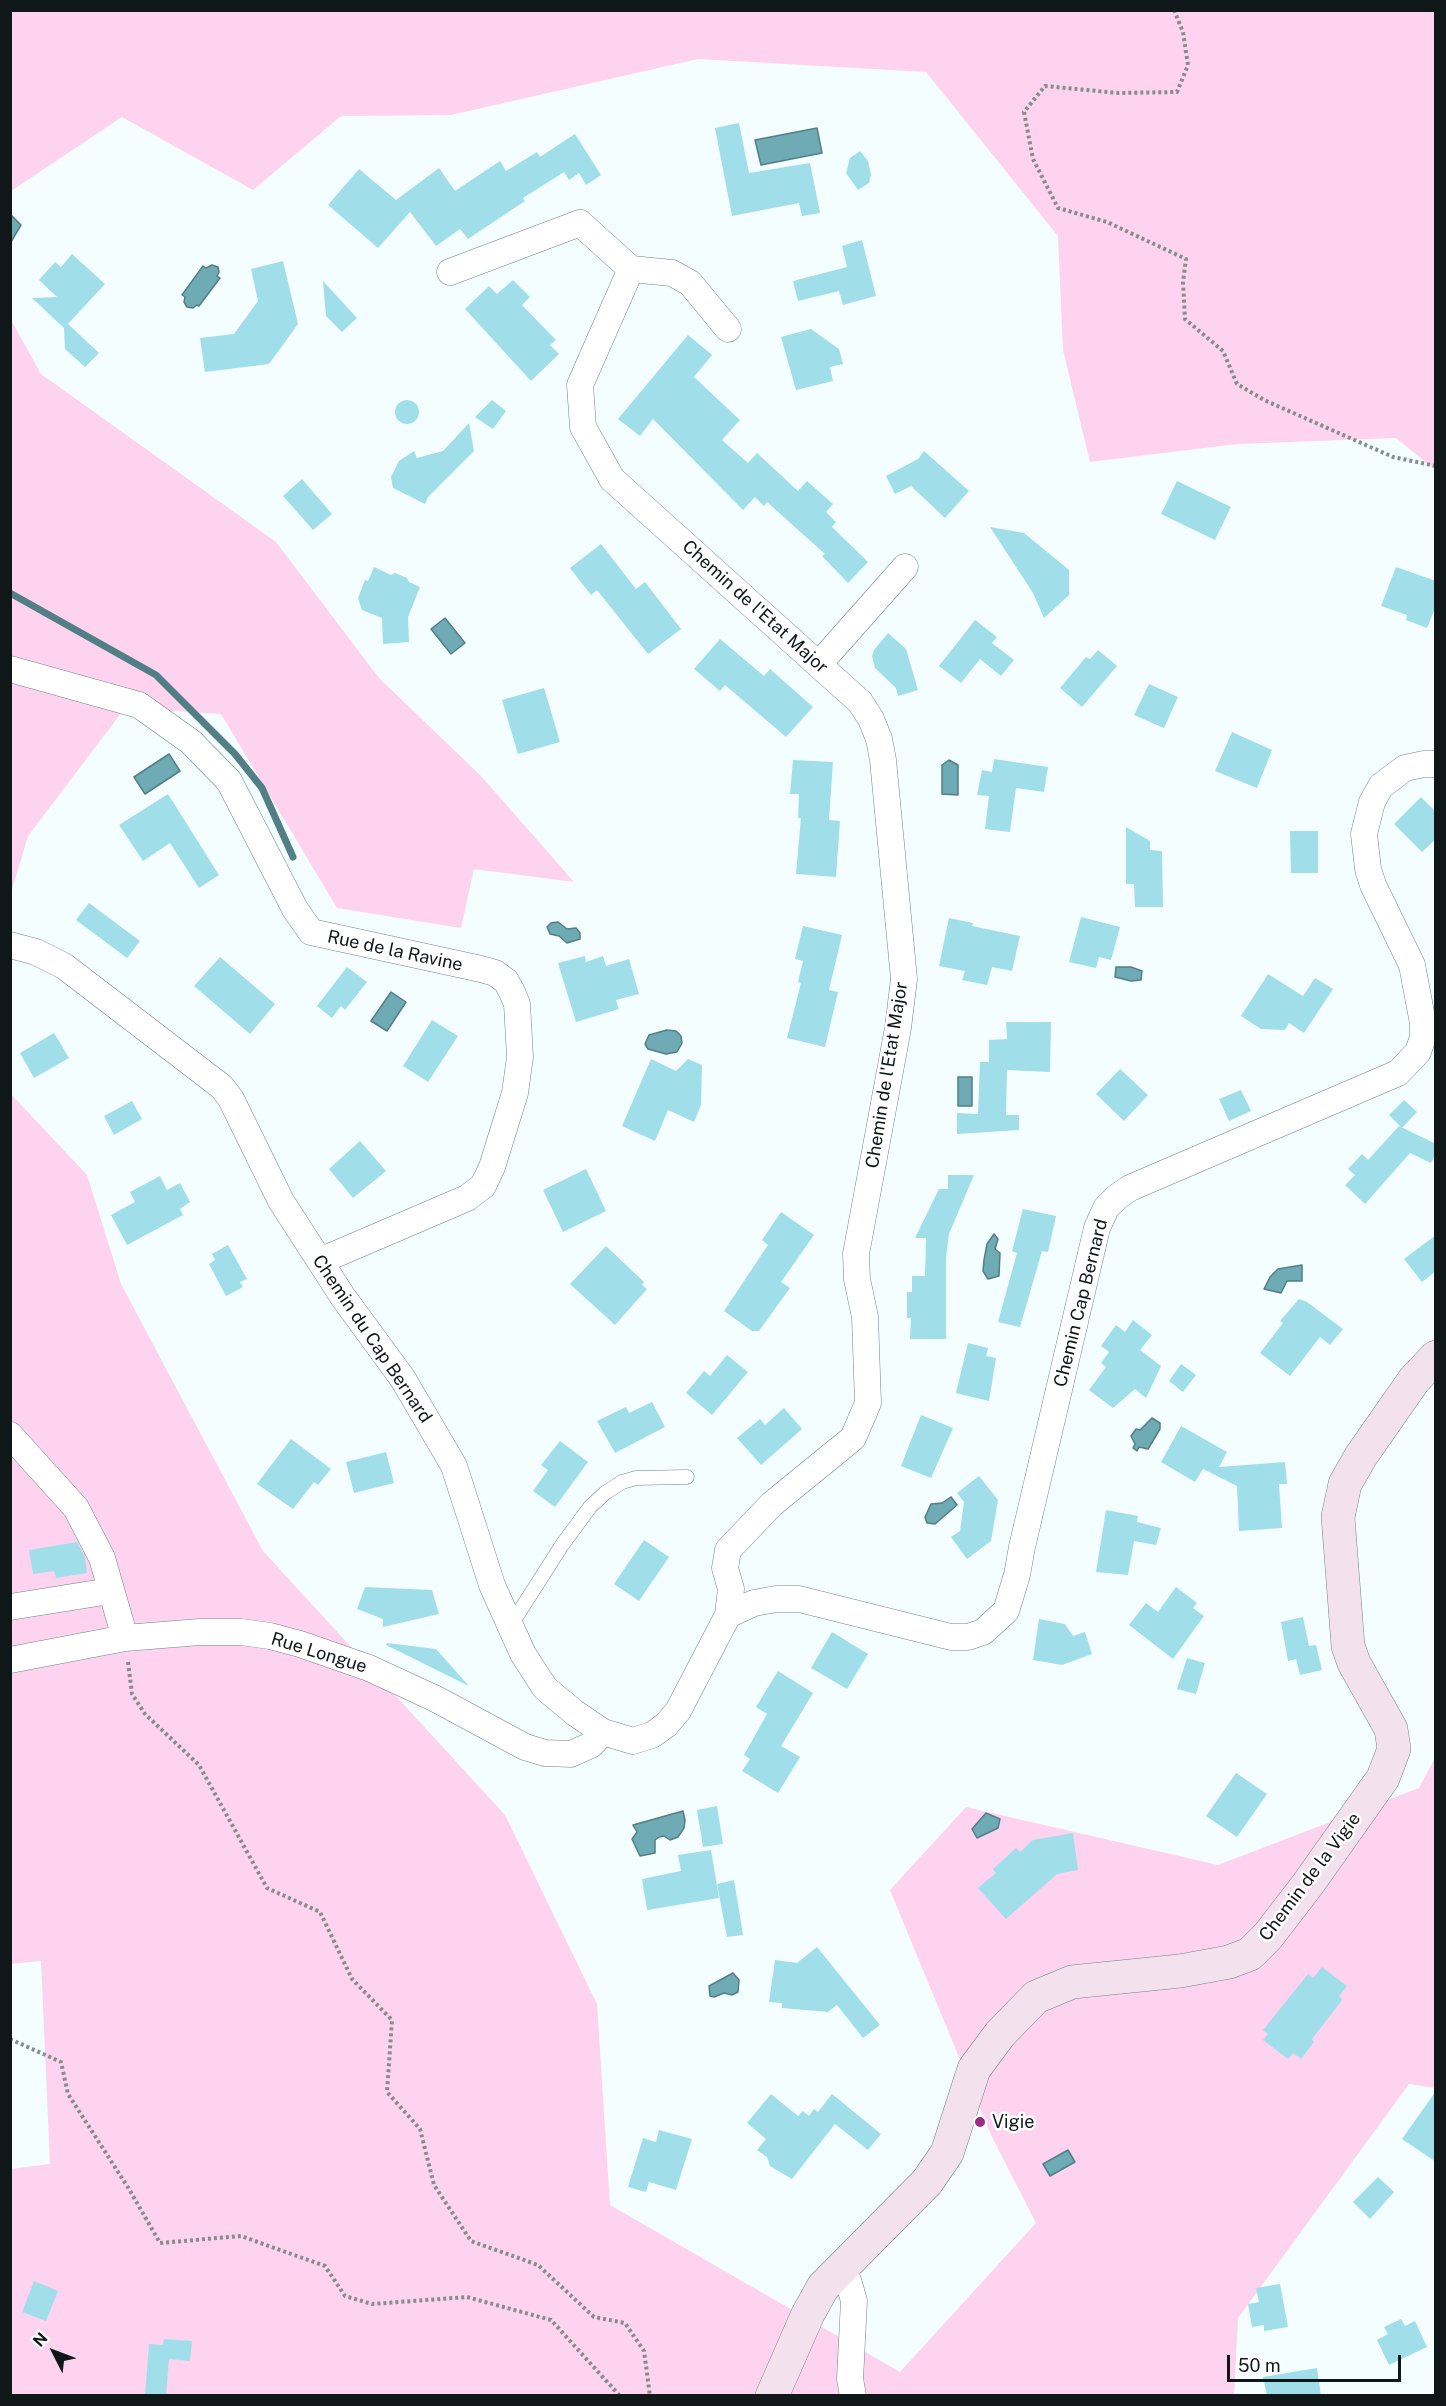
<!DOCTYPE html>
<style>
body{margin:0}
#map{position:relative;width:1446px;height:2406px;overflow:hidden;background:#f4fdff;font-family:"Public Sans",sans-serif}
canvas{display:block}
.frame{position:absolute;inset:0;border:12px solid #0f1718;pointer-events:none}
.north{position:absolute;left:24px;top:2322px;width:60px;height:60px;-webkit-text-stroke:4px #fff;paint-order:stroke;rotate:312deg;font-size:16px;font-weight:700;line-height:24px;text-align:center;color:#0f1718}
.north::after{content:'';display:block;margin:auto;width:21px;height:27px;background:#0f1718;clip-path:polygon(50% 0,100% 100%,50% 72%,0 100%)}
.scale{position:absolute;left:1227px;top:2355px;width:174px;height:27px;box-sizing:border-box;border:3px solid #0f1718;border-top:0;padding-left:8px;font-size:18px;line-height:21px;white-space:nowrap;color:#0f1718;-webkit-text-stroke:4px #fff;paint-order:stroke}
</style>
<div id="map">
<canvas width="1446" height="2406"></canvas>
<div class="frame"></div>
<div class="north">N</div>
<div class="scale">50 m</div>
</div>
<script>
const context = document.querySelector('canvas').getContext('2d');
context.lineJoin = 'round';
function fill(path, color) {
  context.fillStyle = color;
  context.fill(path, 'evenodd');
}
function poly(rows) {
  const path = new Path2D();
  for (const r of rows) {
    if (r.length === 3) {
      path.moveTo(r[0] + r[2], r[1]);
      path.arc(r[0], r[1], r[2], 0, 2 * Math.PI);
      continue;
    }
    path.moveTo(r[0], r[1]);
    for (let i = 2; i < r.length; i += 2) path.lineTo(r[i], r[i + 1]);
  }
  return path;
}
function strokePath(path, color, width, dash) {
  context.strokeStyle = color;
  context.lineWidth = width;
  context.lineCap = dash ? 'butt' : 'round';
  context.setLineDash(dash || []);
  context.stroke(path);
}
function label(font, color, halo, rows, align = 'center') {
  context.font = font + ' "Public Sans",sans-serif';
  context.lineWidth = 5;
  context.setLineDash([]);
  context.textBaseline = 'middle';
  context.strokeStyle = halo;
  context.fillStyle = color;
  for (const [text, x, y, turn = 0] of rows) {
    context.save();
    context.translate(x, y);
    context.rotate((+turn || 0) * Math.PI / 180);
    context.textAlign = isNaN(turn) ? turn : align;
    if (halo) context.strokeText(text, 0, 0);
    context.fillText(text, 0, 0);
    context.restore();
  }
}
fill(poly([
 [11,10,1435,11,1435,470,1396,438,1237,444,1090,462,1063,350,1058,236,926,72,698,59,451,115,341,116,253,190,122,117,11,191],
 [11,320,41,374,276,542,379,678,481,776,574,882,474,869,461,928,337,908,221,714,125,708,28,836,11,893],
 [10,1093,87,1175,121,1284,263,1551,505,1815,597,2004,610,2205,900,2372,1036,2223,991,2135,890,1890,966,1807,1218,1865,1419,1788,1435,1758,1435,2088,1409,2084,1238,2318,1234,2395,11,2395,11,2169,50,2164,41,1961,10,1964]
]), '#fdd3ef');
const water = poly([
 [817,128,822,153,761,165,755,140,817,128],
 [10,214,21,225,11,242,10,241,10,214],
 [212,265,218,267,219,272,217,276,220,278,199,306,197,305,193,308,187,307,184,302,185,297,182,295,203,266,206,268,212,265],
 [445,618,465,643,451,654,431,629,445,618],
 [169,754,180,771,145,794,134,777,169,754],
 [949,760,958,765,958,795,942,794,942,765,949,760],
 [558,922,567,929,576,928,580,933,580,939,567,943,559,936,550,934,547,927,551,923,558,922],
 [1116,967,1131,967,1142,971,1141,980,1131,981,1115,977,1116,967],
 [391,992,406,1002,387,1031,371,1021,391,992],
 [667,1030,676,1031,681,1036,682,1043,677,1052,666,1054,648,1049,645,1044,649,1035,667,1030],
 [958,1077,972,1077,972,1106,958,1106,958,1077],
 [994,1234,998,1239,995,1249,1000,1253,999,1276,988,1279,983,1271,984,1260,987,1244,994,1234],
 [1302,1265,1302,1281,1287,1281,1281,1293,1264,1289,1270,1277,1278,1269,1302,1265],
 [1152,1418,1160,1423,1160,1429,1148,1449,1139,1447,1137,1451,1133,1448,1135,1444,1131,1436,1136,1429,1140,1430,1152,1418],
 [951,1497,957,1505,935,1524,927,1523,925,1517,931,1504,942,1503,951,1497],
 [683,1811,685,1820,684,1828,678,1837,670,1840,664,1836,659,1837,655,1840,655,1853,640,1856,632,1839,637,1832,633,1825,683,1811],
 [986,1813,1000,1819,998,1828,977,1838,972,1829,986,1813],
 [733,1973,739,1980,738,1992,732,1995,724,1993,714,1997,710,1996,709,1986,733,1973],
 [1068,2150,1075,2162,1050,2176,1043,2164,1068,2150]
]);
fill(water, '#6eabb5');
strokePath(water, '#527f86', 1.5);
strokePath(poly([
 [10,593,156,675,235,754,262,788,293,857]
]), '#527f86', 7);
fill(poly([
 [739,123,749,173,810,163,820,213,802,216,799,203,732,216,715,128],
 [575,134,601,175,586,185,579,173,569,180,564,172,523,198,525,201,468,239,460,229,436,246,410,212,378,248,328,205,359,169,396,200,439,168,455,191,500,161,506,171,537,152,540,157],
 [860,151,868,161,871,175,869,183,858,190,846,173,850,158],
 [862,240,876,296,843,305,839,291,798,301,793,281,847,267,842,246],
 [72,254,105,284,68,324,99,353,85,367,65,349,64,328,32,298,57,297,39,280,55,262,61,267],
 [283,261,298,324,269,364,205,372,200,338,234,334,258,301,251,269],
 [513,280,530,297,522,305,556,340,550,345,559,354,531,381,465,309,489,286,497,294],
 [323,281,357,318,342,332,326,316],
 [811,329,839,349,843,364,830,367,833,381,796,390,781,337],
 [688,335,712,355,694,377,740,420,722,440,748,463,757,453,798,491,807,481,833,504,826,512,836,522,832,527,868,562,848,583,822,556,825,554,767,502,764,506,755,497,743,510,653,419,640,436,618,419],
 [492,400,506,411,493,429,475,417],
 [407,412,12],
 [469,423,474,451,428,497,425,504,393,488,391,477,399,461,414,451,417,458,443,451],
 [924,451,969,491,945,518,911,486,895,494,886,476,918,459],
 [302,479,332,514,313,530,283,496],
 [1177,481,1231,507,1215,540,1161,514],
 [990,527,1024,533,1069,570,1069,595,1044,618,1033,593],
 [601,544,636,589,645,582,681,629,648,654,597,590,591,595,570,568],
 [374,567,391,575,395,573,407,578,409,582,420,587,408,617,409,642,383,644,382,618,362,610,358,598,365,580,368,581],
 [1396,567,1436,581,1436,606,1427,628,1406,620,1407,615,1381,606],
 [975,620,997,637,992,643,1014,660,1001,676,980,659,961,683,939,666],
 [888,633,906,649,918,690,898,696,896,688,875,668,872,656,874,650],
 [720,639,764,676,770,669,813,707,786,737,725,685,720,691,694,669],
 [1098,650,1117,666,1082,707,1060,688,1086,657,1090,659],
 [1149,684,1178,697,1164,728,1134,715],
 [544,688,560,742,518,754,502,700],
 [1232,732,1272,750,1257,788,1215,771],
 [994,759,1048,767,1044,792,1016,788,1010,832,985,829,989,796,977,795,982,770,992,772],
 [793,760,833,762,829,820,840,821,836,877,796,874,801,818,798,818,799,794,790,794],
 [168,794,219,875,199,888,170,843,143,861,119,825],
 [1421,797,1436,812,1436,839,1422,852,1394,824],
 [1126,827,1150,841,1150,850,1162,851,1163,907,1135,907,1134,884,1126,884],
 [1290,831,1318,831,1318,873,1291,873],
 [89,903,140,941,127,958,76,920],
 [1081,917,1120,927,1111,960,1099,957,1096,968,1069,962],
 [949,918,973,923,972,926,1020,936,1012,971,992,967,987,985,962,980,965,971,939,966],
 [803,926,842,935,829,990,838,992,825,1047,787,1038,801,983,798,982,803,961,795,959],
 [585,956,586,962,603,956,606,966,629,959,639,994,616,1000,619,1009,576,1022,558,963],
 [220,957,275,1004,250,1034,194,986],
 [347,967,367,982,345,1010,341,1006,332,1018,317,1006],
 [1268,974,1303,996,1315,978,1333,989,1304,1033,1289,1023,1285,1030,1261,1029,1241,1016],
 [432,1020,458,1036,428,1082,403,1066],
 [1006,1022,1051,1022,1050,1072,1007,1070,1006,1115,1019,1115,1019,1130,957,1134,957,1113,978,1114,980,1062,989,1062,989,1040,1007,1039],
 [54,1033,69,1058,34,1078,20,1053],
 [651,1059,676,1071,688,1059,702,1065,701,1105,694,1122,668,1110,655,1141,622,1126],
 [1120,1069,1148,1095,1124,1121,1096,1094],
 [1241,1090,1251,1111,1229,1121,1219,1099],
 [1404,1100,1417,1112,1402,1128,1389,1115],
 [132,1101,142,1119,114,1135,104,1116],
 [1399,1126,1436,1144,1436,1153,1431,1163,1410,1153,1365,1204,1345,1185,1355,1175,1348,1169,1362,1154,1368,1160],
 [360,1141,386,1171,353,1198,329,1169],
 [586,1169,606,1211,563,1232,543,1190],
 [948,1175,974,1175,949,1234,946,1258,946,1339,910,1339,911,1318,907,1318,907,1292,912,1292,912,1276,925,1276,926,1238,915,1238,939,1189,948,1189],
 [160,1176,167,1190,180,1183,190,1202,180,1209,183,1215,127,1245,111,1215,135,1202,130,1192],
 [1023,1209,1056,1216,1048,1252,1042,1251,1020,1327,998,1322,1017,1253,1012,1251],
 [781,1212,814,1235,781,1282,790,1288,759,1331,752,1331,724,1311,768,1245,762,1240],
 [1436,1235,1436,1271,1422,1282,1404,1259],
 [228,1245,247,1279,240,1282,243,1287,226,1296,209,1264,215,1260,212,1254],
 [606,1246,644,1282,642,1285,647,1289,615,1325,570,1284],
 [1299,1299,1307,1302,1343,1329,1330,1345,1320,1337,1290,1376,1260,1353,1283,1323,1280,1321],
 [1133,1320,1152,1335,1140,1350,1161,1366,1146,1398,1135,1389,1113,1408,1089,1390,1106,1367,1101,1363,1109,1352,1101,1346,1116,1325,1125,1332],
 [968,1343,988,1348,986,1356,996,1358,989,1401,956,1393],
 [727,1355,748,1372,712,1415,686,1393,704,1371,710,1376],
 [1181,1364,1196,1375,1183,1392,1169,1381],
 [652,1402,665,1427,615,1453,597,1421,626,1407,629,1413],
 [784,1408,802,1429,761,1465,737,1438,760,1419,765,1425],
 [921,1415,953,1428,931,1478,901,1466],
 [1181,1426,1227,1452,1219,1467,1285,1462,1287,1484,1279,1484,1282,1528,1239,1531,1237,1486,1203,1469,1195,1482,1161,1462],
 [291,1439,331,1469,318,1485,314,1482,293,1509,257,1484],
 [560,1441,588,1462,555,1507,533,1491,548,1470,541,1465],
 [386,1452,394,1483,354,1493,346,1462],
 [979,1476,998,1500,991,1541,967,1559,951,1537,960,1531,964,1502,957,1493],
 [1106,1510,1138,1516,1137,1522,1161,1528,1156,1545,1134,1541,1128,1575,1096,1572],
 [644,1540,669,1557,639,1601,614,1584],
 [77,1542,85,1557,87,1573,56,1578,54,1571,33,1574,29,1550],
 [365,1587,432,1590,439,1614,383,1627,383,1619,357,1609],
 [1176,1587,1197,1603,1193,1608,1204,1616,1173,1659,1129,1625,1146,1603,1158,1612],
 [1303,1617,1309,1646,1316,1645,1322,1670,1300,1675,1296,1659,1288,1661,1281,1622],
 [1039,1619,1065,1624,1073,1636,1085,1632,1092,1654,1062,1665,1033,1660],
 [832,1632,868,1654,847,1689,811,1668],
 [387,1643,436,1649,469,1686,386,1645],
 [1187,1658,1205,1663,1196,1694,1177,1689],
 [778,1671,813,1693,781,1746,800,1757,778,1793,742,1771,750,1759,744,1755,767,1714,756,1707],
 [1236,1773,1267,1794,1237,1837,1206,1816],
 [717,1806,723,1844,703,1847,697,1810],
 [1073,1833,1078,1870,1057,1874,1006,1919,978,1888,996,1873,993,1869,1016,1848,1020,1852,1033,1840],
 [711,1850,719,1898,647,1910,642,1879,681,1871,678,1855],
 [734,1880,743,1935,727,1937,717,1884],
 [817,1947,880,2025,863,2038,837,2005,828,2012,782,2008,782,2003,769,2002,775,1960,797,1963],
 [1322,1967,1347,1986,1339,1996,1342,2000,1312,2039,1314,2042,1301,2059,1293,2053,1288,2059,1263,2040,1268,2034,1263,2030,1308,1974,1313,1978],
 [1436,2091,1436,2162,1402,2139],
 [771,2094,798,2116,803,2111,809,2116,814,2109,818,2112,832,2094,881,2134,868,2150,835,2124,792,2179,770,2166,767,2157,757,2150,766,2139,747,2123],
 [659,2130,692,2139,676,2190,649,2182,646,2192,628,2187,643,2138,656,2142],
 [1378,2177,1394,2192,1370,2219,1353,2202],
 [34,2281,58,2291,46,2321,22,2312],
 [1280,2284,1288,2327,1264,2331,1264,2325,1252,2327,1248,2304,1259,2302,1256,2288],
 [1401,2319,1405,2326,1415,2321,1427,2347,1389,2365,1377,2340,1388,2334,1384,2327],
 [164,2339,192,2341,190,2361,169,2359,166,2396,145,2396,149,2344,163,2345],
 [1317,2368,1321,2396,1267,2396,1263,2377]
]), '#a0dfea');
const lane = poly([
 [511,1625,562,1545,590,1507,605,1493,622,1482,636,1478,687,1477]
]);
const street = poly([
 [631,269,672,273,690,283,728,329],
 [819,664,905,567],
 [10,669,139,705,191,742,229,781,295,909,311,932,481,969,495,973,506,981,512,992,517,1004,520,1057,515,1093,492,1167,483,1186,467,1198,320,1261],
 [10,945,36,952,64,966,222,1087,231,1099,281,1201,343,1297,403,1379,454,1466,492,1585,523,1654,545,1688,575,1713,603,1732,633,1741,652,1735,666,1725,678,1711,728,1615,731,1589,725,1568,728,1550,772,1504,853,1438,868,1403,865,1317,857,1279,856,1254,898,1028,904,979,883,760,879,739,871,719,860,702,612,479,583,427,580,385,631,269,580,223,450,272],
 [10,1435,76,1508,102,1558,125,1638],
 [10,1607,110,1591],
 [728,1615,754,1603,776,1599,799,1599,951,1637,968,1637,983,1632,1006,1611,1017,1575,1022,1547,1097,1228,1106,1208,1117,1197,1130,1188,1398,1073,1418,1052,1423,1037,1423,1023,1412,965,1373,885,1368,869,1364,834,1372,802,1381,786,1405,768,1424,764,1436,764],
 [10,1660,125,1638,200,1632,241,1632,270,1636,300,1644,369,1668,436,1699,525,1747,545,1753,571,1754,591,1745,603,1732],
 [841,2268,848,2280,854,2301,850,2379,853,2396]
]);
const secondary = poly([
 [772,2396,808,2314,823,2287,927,2182,947,2153,974,2069,1000,2034,1036,1997,1072,1982,1180,1971,1229,1962,1250,1954,1268,1936,1308,1884,1383,1778,1394,1749,1391,1729,1354,1663,1348,1646,1338,1517,1345,1484,1361,1456,1414,1380,1436,1357]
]);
strokePath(lane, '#708488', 15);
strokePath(street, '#708488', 27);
strokePath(secondary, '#708488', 34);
strokePath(poly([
 [1174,10,1183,32,1188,65,1177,92,1118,93,1045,86,1024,112,1033,159,1058,208,1107,222,1186,259,1183,282,1185,319,1223,351,1237,384,1264,400,1393,457,1436,466],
 [128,1662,132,1694,145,1714,199,1765,267,1888,320,1912,352,1979,392,2020,387,2092,420,2129,434,2185,471,2241,538,2265,594,2317,625,2323,644,2351,650,2396],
 [10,2039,61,2062,68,2094,129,2189,160,2243,241,2236,325,2266,345,2296,372,2304,467,2297,551,2320,620,2396]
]), '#858e8f', 4, [3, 3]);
strokePath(lane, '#fff', 14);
strokePath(street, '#fff', 26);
strokePath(secondary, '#f4e1ee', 33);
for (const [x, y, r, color] of [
 [980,2122,6,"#9e2a84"]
]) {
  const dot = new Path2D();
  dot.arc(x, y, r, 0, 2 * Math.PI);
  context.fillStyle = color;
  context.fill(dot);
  strokePath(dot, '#fff', 2);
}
label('18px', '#0f1718', '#fff', [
 ["Chemin de l'Etat Major",755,607,42],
 ["Rue de la Ravine",395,951,12],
 ["Chemin de l'Etat Major",887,1075,-81],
 ["Chemin Cap Bernard",1081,1303,-76],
 ["Chemin du Cap Bernard",372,1339,56],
 ["Rue Longue",319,1653,17],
 ["Chemin de la Vigie",1310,1877,-53]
]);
label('18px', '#0f1718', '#fff', [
 ["Vigie",992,2122]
], 'left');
</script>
